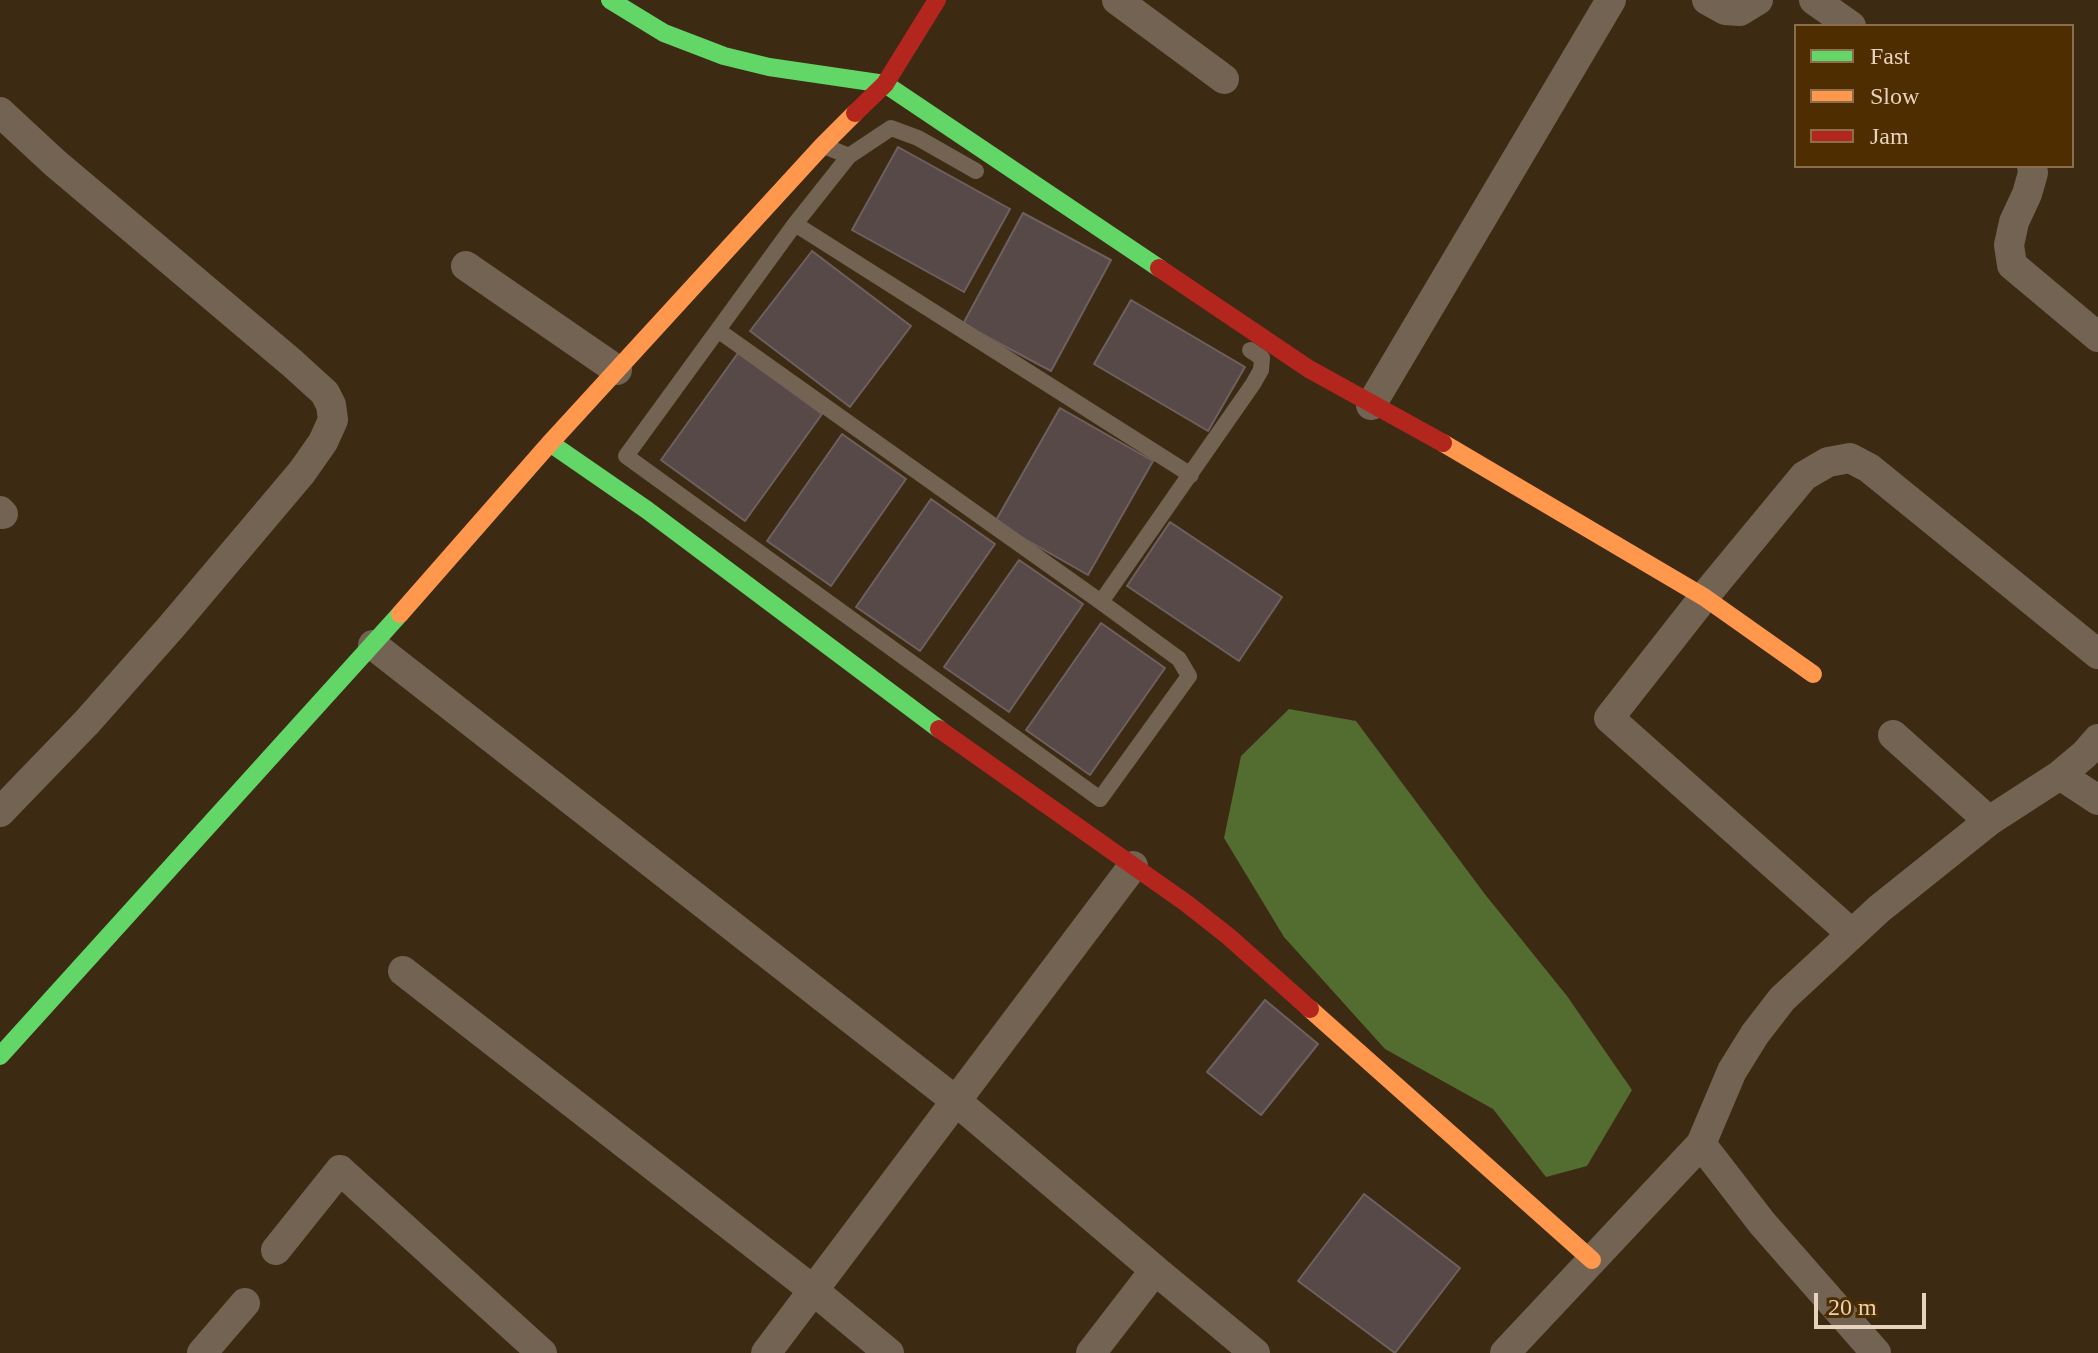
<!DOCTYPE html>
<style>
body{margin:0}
#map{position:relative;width:2098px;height:1353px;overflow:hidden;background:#3c2a12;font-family:"Times New Roman",serif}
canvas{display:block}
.legend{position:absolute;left:1794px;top:24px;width:280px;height:144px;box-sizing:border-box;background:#4e2d00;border:2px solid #8b6f4c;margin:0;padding:10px 14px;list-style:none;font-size:24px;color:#e7d3bd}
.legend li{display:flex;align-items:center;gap:16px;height:40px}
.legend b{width:40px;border:2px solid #8b6f4c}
.scale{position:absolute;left:1814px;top:1293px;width:112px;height:36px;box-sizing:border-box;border:4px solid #e7d3bd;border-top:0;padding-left:10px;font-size:24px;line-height:28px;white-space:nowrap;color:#e7d3bd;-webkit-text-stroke:6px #4e2d00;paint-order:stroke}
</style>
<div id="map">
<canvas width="2098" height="1353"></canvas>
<ul class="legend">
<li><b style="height:10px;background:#63d668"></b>Fast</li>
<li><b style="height:10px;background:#ff974d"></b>Slow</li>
<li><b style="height:10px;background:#b3261e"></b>Jam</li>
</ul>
<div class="scale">20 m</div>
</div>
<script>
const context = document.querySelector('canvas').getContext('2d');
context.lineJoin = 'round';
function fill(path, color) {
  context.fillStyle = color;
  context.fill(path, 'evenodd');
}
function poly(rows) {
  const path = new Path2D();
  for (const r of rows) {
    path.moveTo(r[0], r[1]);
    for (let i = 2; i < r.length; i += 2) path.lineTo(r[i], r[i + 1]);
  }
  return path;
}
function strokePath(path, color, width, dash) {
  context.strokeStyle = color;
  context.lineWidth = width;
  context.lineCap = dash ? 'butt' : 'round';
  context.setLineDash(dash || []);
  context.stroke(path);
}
fill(poly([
 [1289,709,1356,721,1484,893,1567,996,1632,1090,1587,1166,1546,1177,1493,1109,1385,1049,1284,937,1224,838,1241,756]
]), '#536c2f');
const building = poly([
 [898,147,1010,209,964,292,852,230,898,147],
 [1023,213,1111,260,1051,371,963,324,1023,213],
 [812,251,911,326,850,407,750,331,812,251],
 [1131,300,1245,367,1208,431,1094,364,1131,300],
 [738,353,822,414,745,521,661,460,738,353],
 [1060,408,1153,461,1088,575,995,522,1060,408],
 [842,434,906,479,831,586,767,541,842,434],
 [931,499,995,544,920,651,856,607,931,499],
 [1170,522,1282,597,1239,661,1127,586,1170,522],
 [1019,560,1083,604,1009,712,944,667,1019,560],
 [1101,623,1165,668,1090,775,1026,730,1101,623],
 [1265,1000,1318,1044,1261,1115,1207,1072,1265,1000],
 [1364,1194,1460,1268,1395,1353,1298,1281,1364,1194]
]);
fill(building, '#564947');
strokePath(building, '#6d605e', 2);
strokePath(poly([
 [824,146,849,156,891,128,918,138,976,171],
 [849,156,795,224,626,456,1100,799,1189,676,1179,659,1101,602,1253,384,1261,370,1262,358,1250,350],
 [795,224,1191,475],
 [719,331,1101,602]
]), '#726353', 16);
strokePath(poly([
 [1117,0,1224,79],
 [1707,0,1725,10,1740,11,1758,0],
 [1814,0,1851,26],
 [0,112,55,163,292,363,325,393,331,405,333,420,323,442,302,472,172,626,87,722,0,812],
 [2032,166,2033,173,2027,194,2014,222,2009,245,2012,265,2098,337],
 [466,266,617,370],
 [1371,405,1611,0],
 [0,511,3,514],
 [373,645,956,1101,1155,1270],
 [1893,735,1989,821],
 [2060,775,2098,800],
 [1852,934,1609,718,1704,597,1804,476,1828,462,1850,458,1869,468,2098,654],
 [403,971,813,1290,889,1353],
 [1701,1144,1762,1223,1876,1353],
 [276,1250,340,1170,542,1353],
 [202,1353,245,1303],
 [766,1353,1133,866],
 [1091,1353,1155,1270,1255,1353],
 [1505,1353,1701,1144,1732,1071,1755,1034,1782,999,1879,909,1989,821,2060,775,2085,754,2098,739]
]), '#726353', 30);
strokePath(poly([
 [610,0,664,33,724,56,769,67,885,84,1159,268],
 [550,443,647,510,939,729],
 [0,1056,400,614]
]), '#63d668', 18);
strokePath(poly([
 [1443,443,1704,597,1813,674],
 [400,614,550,443,823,145,855,113],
 [1310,1009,1592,1260]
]), '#ff974d', 18);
strokePath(poly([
 [855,113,885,84,937,0],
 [1159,268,1309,369,1443,443],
 [939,729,1186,903,1228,936,1310,1009]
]), '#b3261e', 18);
</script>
